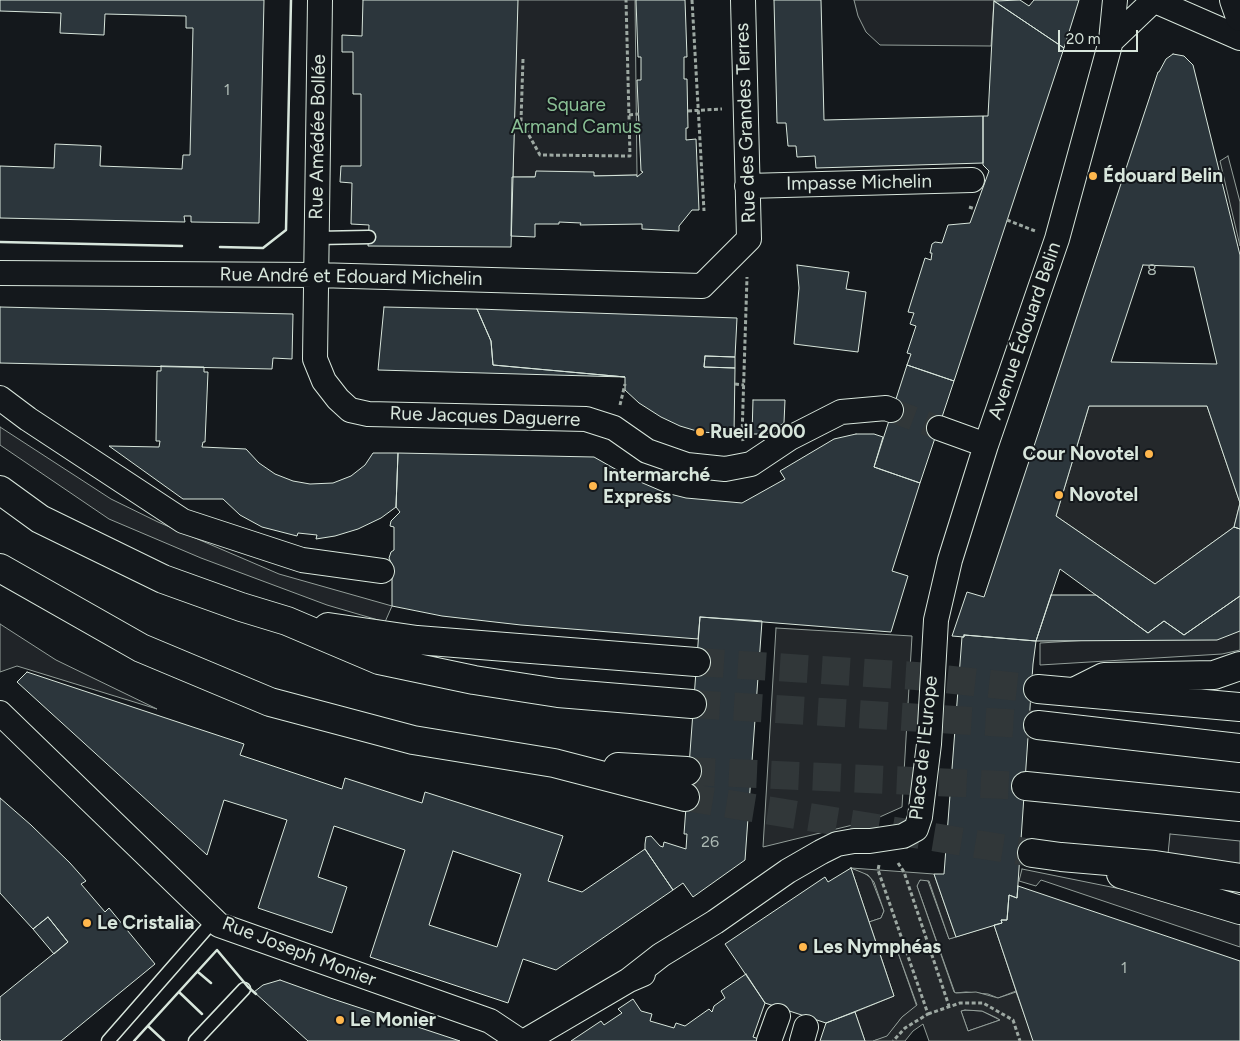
<!DOCTYPE html>
<meta charset="utf-8">
<style>
body{margin:0}
#map{position:relative;width:1240px;height:1041px;overflow:hidden;background:#14181c;font-family:Figtree,sans-serif}
canvas{display:block}
.scale{position:absolute;left:1058px;top:30px;width:80px;height:22px;box-sizing:border-box;border:2px solid #d8e6dc;border-top:0;padding-left:6px;font-size:15px;line-height:18px;white-space:nowrap;color:#d8e6dc;-webkit-text-stroke:4px #14181c;paint-order:stroke}
</style>
<div id="map">
<canvas width="1240" height="1041"></canvas>
<div class="scale">20 m</div>
</div>
<script>
const context = document.querySelector('canvas').getContext('2d');
context.lineJoin = 'round';
function fill(path, color) {
  context.fillStyle = color;
  context.fill(path, 'evenodd');
}
function poly(rows) {
  const path = new Path2D();
  for (const r of rows) {
    path.moveTo(r[0], r[1]);
    for (let i = 2; i < r.length; i += 2) path.lineTo(r[i], r[i + 1]);
  }
  return path;
}
function strokePath(path, color, width, dash) {
  context.strokeStyle = color;
  context.lineWidth = width;
  context.lineCap = dash ? 'butt' : 'round';
  context.setLineDash(dash || []);
  context.stroke(path);
}
function label(font, color, halo, rows, align = 'center') {
  context.font = font + ' Figtree,sans-serif';
  context.lineWidth = 4;
  context.setLineDash([]);
  context.textBaseline = 'middle';
  context.strokeStyle = halo;
  context.fillStyle = color;
  for (const [text, x, y, turn = 0] of rows) {
    context.save();
    context.translate(x, y);
    context.rotate((+turn || 0) * Math.PI / 180);
    context.textAlign = isNaN(turn) ? turn : align;
    if (halo) context.strokeText(text, 0, 0);
    context.fillText(text, 0, 0);
    context.restore();
  }
}
const green = poly([
 [517,0,635,0,637,175,513,177,517,0],
 [854,0,994,0,991,46,880,45,866,32,858,16,854,0],
 [1228,156,1240,202,1240,246,1220,161,1228,156],
 [0,427,111,499,158,522,279,574,392,606,385,622,327,605,201,558,109,519,0,445,0,427],
 [1240,621,1240,650,1222,654,1040,665,1040,643,1188,634,1240,621],
 [0,624,56,660,157,709,17,666,0,672,0,624],
 [1170,834,1240,841,1240,868,1168,854,1170,834],
 [851,868,863,872,871,878,884,911,881,918,869,922,851,868],
 [1022,869,1200,905,1240,919,1240,947,1041,880,1036,886,1019,881,1022,869],
 [922,879,928,881,949,939,994,925,1016,991,998,998,988,994,966,992,955,993,917,886,918,882,922,879],
 [890,943,896,947,917,1007,902,1017,887,1037,873,1041,865,1041,855,1012,894,996,878,948,890,943],
 [965,1010,982,1011,1000,1020,968,1031,961,1011,965,1010]
]);
fill(green, '#202428');
strokePath(green, '#939e99', 1);
const parking = poly([
 [1089,406,1207,406,1240,503,1234,527,1155,584,1056,516,1089,406],
 [776,628,912,636,902,807,873,820,763,847,776,628],
 [851,868,934,874,956,937,949,939,929,881,920,880,917,886,954,992,956,993,976,992,998,998,1016,992,1034,1041,929,1041,923,1024,913,1031,905,1041,873,1041,887,1036,902,1017,917,1005,896,947,890,943,878,948,869,922,881,918,884,911,874,882,868,875,851,868],
 [965,1010,982,1011,997,1018,1000,1020,968,1031,961,1011,965,1010]
]);
fill(parking, '#24282b');
strokePath(parking, '#939e99', 1);
const building = poly([
 [0,0,264,0,259,223,191,222,191,216,184,216,185,222,0,218,0,166,54,168,55,144,101,146,100,166,182,169,183,155,190,155,193,28,186,28,186,16,105,14,104,35,60,33,61,13,0,11,0,0],
 [363,0,518,0,511,247,368,246,369,225,351,224,352,183,340,182,341,166,361,166,361,94,353,94,353,52,342,52,342,35,362,36,363,0],
 [636,0,685,0,687,57,684,57,684,79,687,79,688,128,686,128,686,140,696,139,699,210,692,210,679,226,679,231,642,229,642,224,580,225,581,223,559,222,559,224,535,224,535,237,511,236,512,177,535,177,536,171,594,172,594,176,637,175,637,177,643,172,641,171,637,80,641,80,641,57,638,57,636,0],
 [774,0,821,0,824,120,983,116,983,163,816,168,815,156,797,157,796,146,788,146,786,123,777,123,774,0],
 [1020,0,1029,6,1034,0,1079,0,1064,48,994,1,1020,0],
 [994,1,1064,48,954,381,907,365,911,354,907,353,916,326,910,324,914,313,908,312,925,258,931,260,932,253,930,253,932,244,935,242,942,243,948,225,970,223,989,171,983,165,983,116,988,116,994,1],
 [1173,54,1184,56,1193,65,1240,255,1240,503,1207,406,1089,406,1056,516,1155,584,1234,527,1240,529,1240,596,1184,635,1164,621,1148,633,1060,569,1036,641,964,635,964,637,952,636,967,592,984,597,1158,72,1159,72,1166,59,1173,54],
 [1143,265,1194,267,1217,364,1111,362,1143,265],
 [797,265,849,272,846,289,866,292,858,352,794,344,799,288,797,265],
 [0,307,293,314,292,359,273,358,272,369,0,363,0,307],
 [384,307,477,309,491,341,493,365,625,377,378,370,384,307],
 [477,309,737,318,735,357,705,356,704,367,735,368,734,434,700,432,680,426,661,417,639,403,625,390,625,377,493,365,491,341,477,309],
 [705,356,735,357,735,368,704,367,705,356],
 [907,365,954,381,920,483,874,467,907,365],
 [161,366,204,367,204,372,208,372,205,442,203,442,202,447,246,449,259,463,275,474,293,481,310,484,333,483,351,476,365,465,373,453,398,453,396,507,381,518,358,529,335,536,316,539,317,535,298,533,297,536,262,527,240,515,223,499,183,499,109,446,159,447,160,441,156,441,157,371,161,371,161,366],
 [753,400,785,400,784,423,766,434,752,434,753,400],
 [856,434,874,434,883,437,874,467,920,483,892,571,908,576,891,632,700,617,698,639,521,625,442,616,392,606,392,565,389,558,391,552,394,550,394,527,390,526,391,521,400,512,396,507,398,453,594,457,631,478,666,493,686,498,742,503,785,479,780,471,834,439,856,434],
 [1240,503,1240,529,1234,527,1240,503],
 [1051,595,1096,595,1148,633,1164,621,1184,635,1240,596,1240,631,1217,640,1036,641,1051,595],
 [700,617,762,621,745,860,693,897,683,883,673,890,645,849,645,844,646,837,651,836,660,846,663,847,664,842,686,849,687,834,684,834,700,617],
 [964,635,1036,641,1033,664,1017,898,1009,895,1007,920,1001,920,1002,923,956,937,934,874,944,874,962,637,964,637,964,635],
 [27,672,244,744,240,755,342,789,345,778,422,803,425,792,563,836,548,881,582,892,645,849,673,890,556,970,523,959,508,1003,370,957,405,850,334,826,318,877,347,887,332,933,258,908,287,820,224,800,207,855,17,682,27,672],
 [453,851,521,874,497,947,429,925,453,851],
 [0,798,31,825,70,863,86,881,81,884,105,912,109,908,155,964,61,1041,2,1041,0,1039,0,997,68,942,48,917,33,929,0,893,0,798],
 [851,868,894,996,826,1023,765,1003,725,944,825,877,828,882,851,868],
 [1018,886,1240,961,1240,1041,1033,1041,994,925,1002,923,1001,920,1007,920,1009,895,1017,898,1018,886],
 [48,917,68,942,54,954,33,929,48,917],
 [746,974,765,1003,753,1037,759,1039,758,1041,571,1041,601,1021,604,1025,622,1013,618,1009,633,999,641,1011,652,1014,650,1021,674,1028,676,1023,685,1026,709,1009,712,1012,714,1006,725,998,721,991,746,974],
 [280,980,330,998,460,1041,308,1041,254,992,263,985,280,980],
 [855,1012,865,1041,820,1041,826,1023,855,1012]
]);
fill(building, '#2c363c');
strokePath(building, '#d8e6dc', 1);
strokePath(poly([
 [891,410,939,428]
]), '#313739', 24, [24, 12]);
strokePath(poly([
 [696,662,916,676,1038,689],
 [692,704,1038,725],
 [687,771,1026,786],
 [685,797,1032,853]
]), '#313739', 28, [28, 14]);
const lane = poly([
 [317,238,369,237],
 [108,1041,214,920],
 [195,1041,244,989]
]);
const street = poly([
 [320,0,315,359,324,381,338,399,350,410,368,414,586,419,614,428,647,451,687,465,725,469,751,464,790,438,841,412,886,408,891,410],
 [1153,0,1240,38],
 [1111,41,1154,0],
 [747,186,972,180],
 [0,273,316,275,702,286,749,239,743,0],
 [0,398,28,419,183,521,302,560,382,571],
 [939,428,986,445],
 [0,713,219,925,490,1021,520,1041],
 [629,980,661,955,715,922,788,871,821,852,837,844,854,841,870,841,903,836,916,829,920,817,929,744,936,620,950,560,986,445,1057,239,1111,41,1115,0],
 [525,1041,629,980,643,974],
 [769,1041,778,1016],
 [802,1041,806,1027]
]);
const primary = poly([
 [1234,0,1240,17]
]);
const highway = poly([
 [0,490,40,519,163,579,241,607,287,621,379,660,474,680,558,693,692,704],
 [0,568,141,648,270,702,413,740,554,763,685,797],
 [328,627,417,640,696,662],
 [1038,689,1240,707],
 [1074,692,1104,677,1214,675,1240,666],
 [1038,725,1240,748],
 [618,767,687,771],
 [1026,786,1240,807],
 [1032,853,1061,857,1155,865,1240,878],
 [1121,874,1240,910]
]);
strokePath(lane, '#d8e6dc', 15);
strokePath(street, '#d8e6dc', 26);
strokePath(primary, '#d8e6dc', 30);
strokePath(highway, '#d8e6dc', 30);
strokePath(poly([
 [692,0,704,211],
 [523,59,521,121,540,155,630,156,626,0],
 [688,111,722,109],
 [629,115,639,114],
 [969,207,975,209],
 [1007,220,1035,231],
 [735,384,744,385],
 [620,405,625,384],
 [743,441,742,436,747,277],
 [898,863,904,872,949,1006],
 [879,865,878,870,928,1014,905,1028,893,1041],
 [928,1014,960,1003,983,1003,1013,1020,1020,1041]
]), '#9da8a2', 3, [4, 2.5]);
strokePath(lane, '#14181c', 12);
strokePath(street, '#14181c', 24);
strokePath(primary, '#14181c', 28);
strokePath(highway, '#14181c', 28);
strokePath(poly([
 [0,242,182,246],
 [220,247,263,248,286,230,291,0],
 [198,972,211,983],
 [179,992,202,1014],
 [148,1026,164,1041],
 [134,1041,217,950,248,987,256,994]
]), '#d8e6dc', 2.5);
for (const [x, y, r, color] of [
 [1093,176,5,"#ffb74d"],
 [700,432,5,"#ffb74d"],
 [1149,454,5,"#ffb74d"],
 [593,486,5,"#ffb74d"],
 [1059,495,5,"#ffb74d"],
 [87,923,5,"#ffb74d"],
 [803,947,5,"#ffb74d"],
 [340,1020,5,"#ffb74d"]
]) {
  const dot = new Path2D();
  dot.arc(x, y, r, 0, 2 * Math.PI);
  context.fillStyle = color;
  context.fill(dot);
  strokePath(dot, '#14181c', 2);
}
label('16px', '#adbab4', null, [
 ["1",227,90],
 ["8",1152,270],
 ["26",710,842],
 ["1",1124,968]
]);
label('19px', '#8ac095', '#14181c', [
 ["Square",576,105],
 ["Armand Camus",576,127]
]);
label('19px', '#d8e6dc', '#14181c', [
 ["Rue des Grandes Terres",746,123,-92],
 ["Rue Amédée Bollée",318,137,-89],
 ["Impasse Michelin",859,183,-1],
 ["Rue André et Edouard Michelin",351,277,1],
 ["Avenue Édouard Belin",1025,331,-71],
 ["Rue Jacques Daguerre",485,417,2],
 ["Place de l'Europe",924,748,-84],
 ["Rue Joseph Monier",299,952,21]
]);
label('bold 19px', '#d8e6dc', '#14181c', [
 ["Édouard Belin",1103,176],
 ["Rueil 2000",710,432],
 ["Cour Novotel",1139,454,"right"],
 ["Intermarché",603,475],
 ["Express",603,497],
 ["Novotel",1069,495],
 ["Le Cristalia",97,923],
 ["Les Nymphéas",813,947],
 ["Le Monier",350,1020]
], 'left');
</script>
